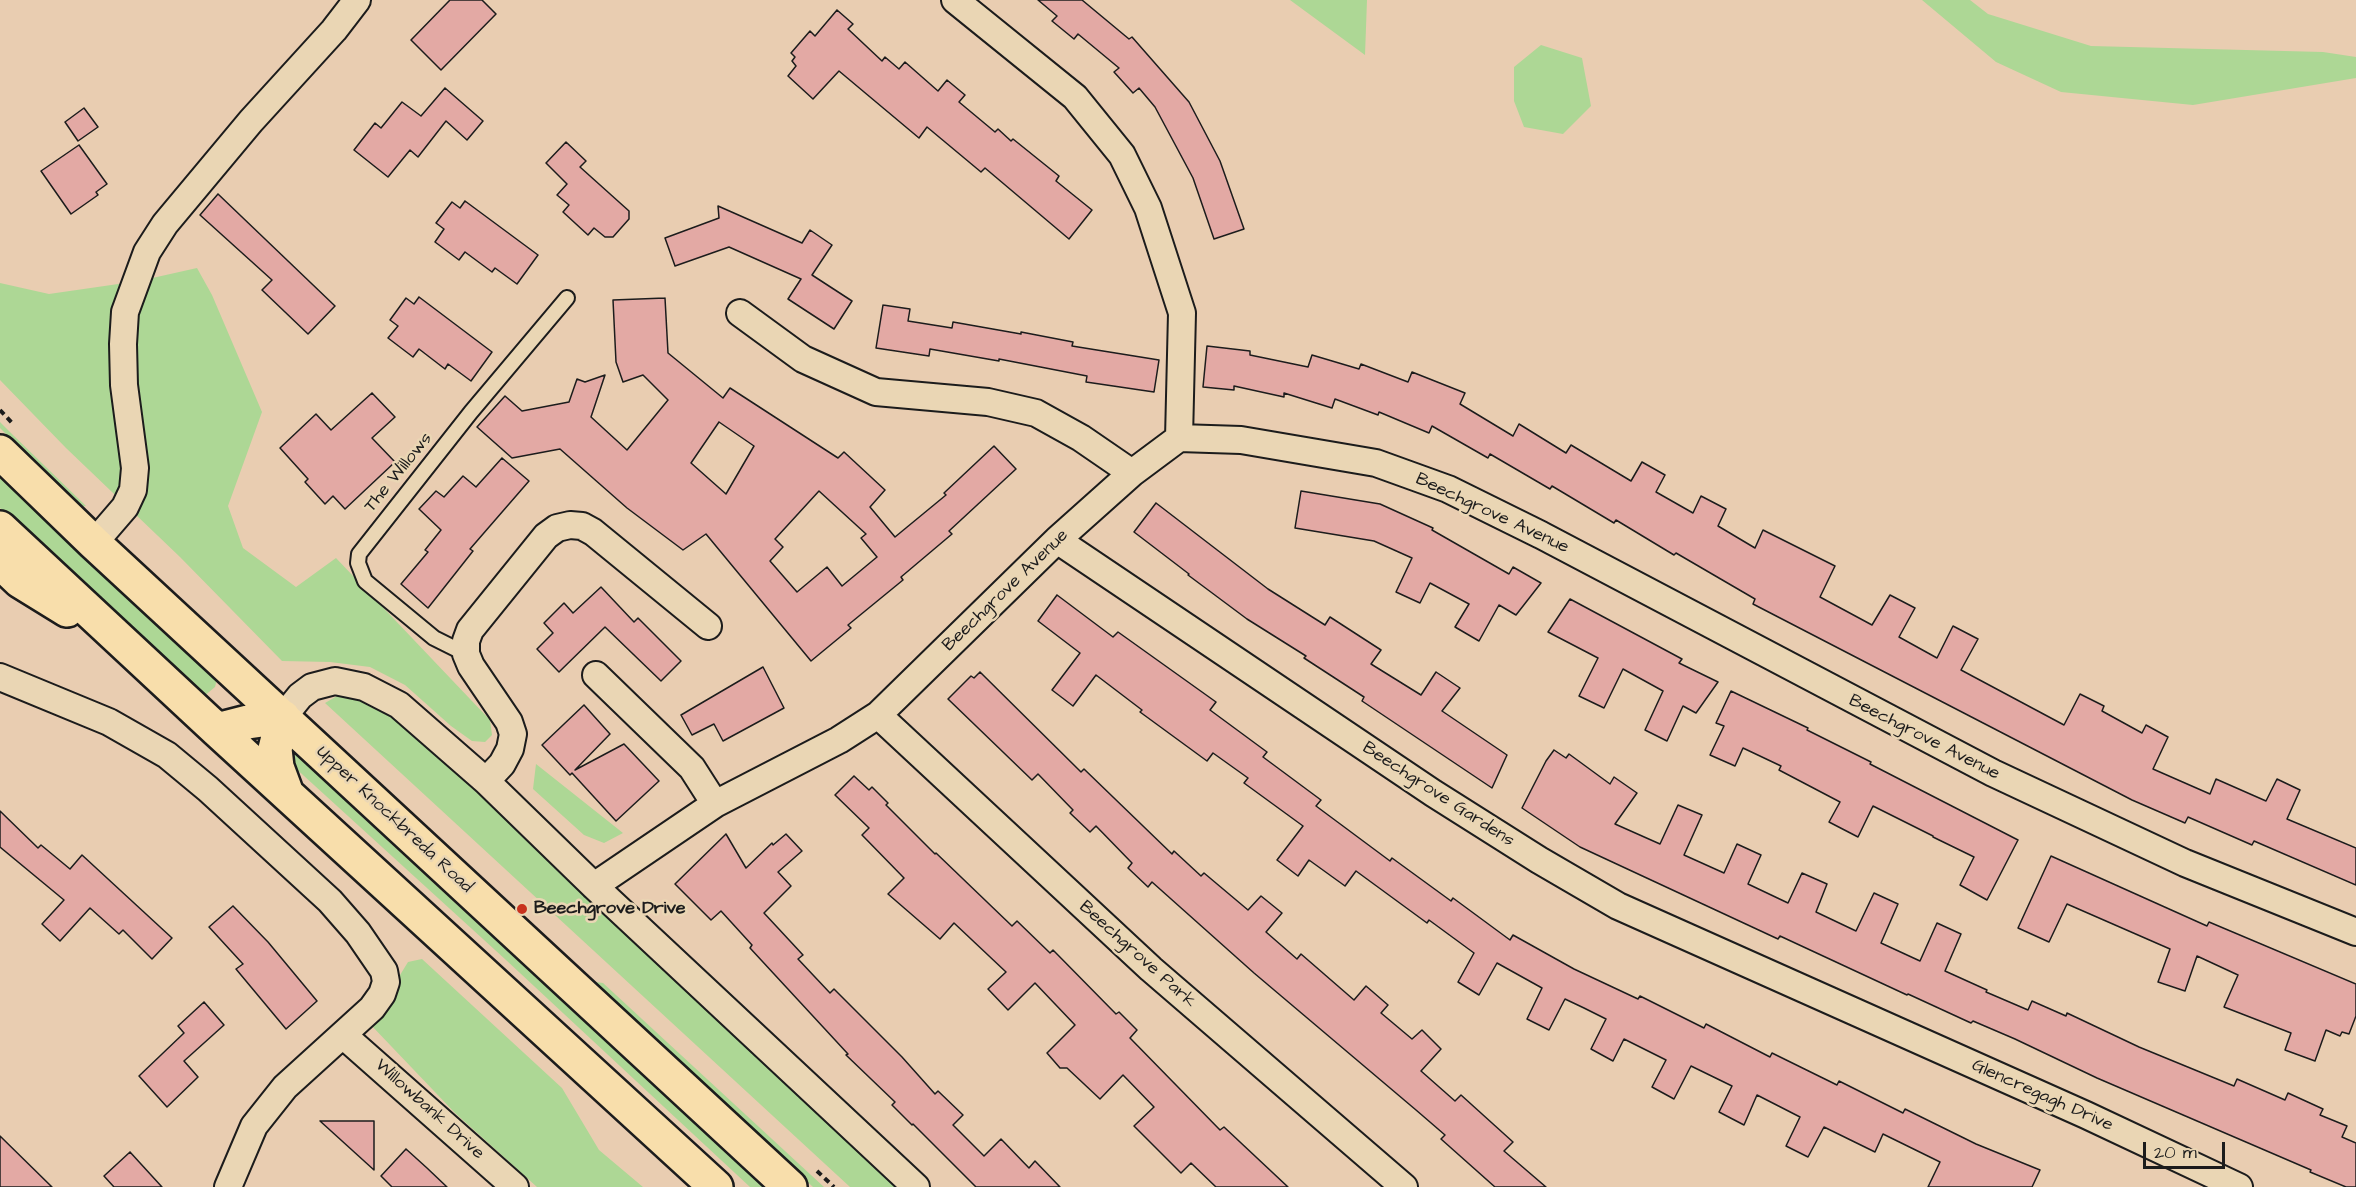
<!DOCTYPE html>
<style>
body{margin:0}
#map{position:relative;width:2356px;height:1187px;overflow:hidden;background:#e9cdb1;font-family:"Architects Daughter",sans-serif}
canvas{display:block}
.scale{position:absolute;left:2143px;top:1142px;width:82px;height:27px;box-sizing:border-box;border:3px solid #1c1c1c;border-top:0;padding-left:8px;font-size:18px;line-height:21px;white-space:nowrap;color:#1c1c1c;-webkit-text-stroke:4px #ead6b4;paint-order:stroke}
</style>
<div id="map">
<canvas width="2356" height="1187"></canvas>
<div class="scale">20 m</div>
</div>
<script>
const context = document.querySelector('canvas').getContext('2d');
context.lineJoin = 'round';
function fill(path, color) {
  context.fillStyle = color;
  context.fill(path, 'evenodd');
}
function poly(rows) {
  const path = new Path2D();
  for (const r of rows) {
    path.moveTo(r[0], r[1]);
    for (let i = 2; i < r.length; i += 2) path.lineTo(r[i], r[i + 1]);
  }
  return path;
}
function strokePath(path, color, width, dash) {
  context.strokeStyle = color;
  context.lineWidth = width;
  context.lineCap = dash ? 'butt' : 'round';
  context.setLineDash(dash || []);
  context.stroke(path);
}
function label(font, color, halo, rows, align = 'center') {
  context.font = font + ' "Architects Daughter",sans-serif';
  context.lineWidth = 5;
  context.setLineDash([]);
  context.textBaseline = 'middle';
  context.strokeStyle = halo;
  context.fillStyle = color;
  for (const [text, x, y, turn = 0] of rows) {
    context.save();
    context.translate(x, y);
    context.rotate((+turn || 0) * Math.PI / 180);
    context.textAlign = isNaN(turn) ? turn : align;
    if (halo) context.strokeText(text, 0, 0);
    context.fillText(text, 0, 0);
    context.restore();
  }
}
fill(poly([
 [1290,0,1367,0,1365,55],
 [1922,0,1970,0,1988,14,2091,46,2323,52,2356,57,2356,78,2193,105,2061,92,1996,62],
 [1541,45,1582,58,1591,106,1563,134,1524,127,1514,101,1514,67],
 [197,268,212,295,262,412,228,506,243,548,296,587,336,558,490,720,492,735,485,742,472,741,451,726,405,685,370,667,330,662,282,661,180,557,66,448,0,380,0,283,49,294,139,281],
 [0,422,14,436,86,506,80,507,43,471,0,428],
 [0,476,44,520,217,679,215,687,203,697,0,508],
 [337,696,358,697,389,712,562,871,753,1054,897,1187,850,1187,325,703],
 [296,752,359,814,763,1187,750,1187,506,960,292,765,291,753],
 [536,764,623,833,604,843,584,835,533,789],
 [422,959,562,1088,599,1150,643,1187,537,1187,455,1113,370,1024,408,962],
 [596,982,603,983,824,1187,813,1187,607,996]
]), '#add795');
const building = poly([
 [450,0,482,0,496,14,441,70,411,40,450,0],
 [1038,0,1082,0,1129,39,1132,37,1189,102,1220,161,1244,229,1214,239,1193,178,1155,107,1139,88,1133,93,1114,72,1119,68,1078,34,1074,39,1052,21,1057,16,1038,0],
 [837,10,853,24,848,29,882,61,885,57,899,69,905,62,938,91,947,80,965,95,959,102,995,132,998,129,1011,141,1013,139,1059,176,1056,181,1092,210,1069,239,985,168,981,172,927,127,919,138,839,71,813,99,788,76,796,66,792,61,795,57,791,53,810,31,815,36,837,10],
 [445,88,483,121,467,140,446,121,418,157,410,150,388,177,354,150,375,123,381,128,402,102,421,116,445,88],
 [84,108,98,127,78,141,65,122,84,108],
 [566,142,586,161,580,167,629,211,629,219,613,237,605,237,594,228,588,235,563,212,569,205,557,195,567,184,546,163,566,142],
 [79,145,107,184,96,192,98,195,71,214,41,171,79,145],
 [218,194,335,306,308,334,262,290,272,280,200,215,218,194],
 [465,201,538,255,517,284,495,268,492,272,465,252,459,260,435,242,444,229,436,223,452,202,460,208,465,201],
 [718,206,802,243,810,230,832,245,812,275,852,301,834,329,788,299,801,279,729,247,675,266,665,238,719,218,718,206],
 [419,297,492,352,471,381,448,364,445,369,419,349,413,357,388,338,398,326,390,320,406,298,414,304,419,297],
 [665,298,668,353,723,398,730,388,838,458,844,452,885,490,870,507,895,537,946,495,944,493,994,446,1016,469,949,531,952,534,901,577,903,580,848,625,851,628,811,661,706,534,683,550,627,508,560,449,512,458,477,427,505,396,522,411,569,402,577,379,585,382,605,375,591,417,627,450,668,400,643,375,623,382,616,362,613,300,665,298],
 [719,422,754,446,726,494,691,463,719,422],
 [819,491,866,534,861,538,877,557,842,586,827,567,797,592,770,561,783,547,775,539,819,491],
 [883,305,910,309,908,321,952,328,953,322,1021,334,1021,332,1073,342,1072,346,1159,360,1154,392,1086,382,1087,376,999,359,999,361,930,349,929,356,876,348,883,305],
 [1207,346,1250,351,1250,355,1308,367,1312,355,1359,369,1361,364,1408,382,1412,372,1465,393,1460,404,1513,436,1519,424,1566,453,1571,445,1631,481,1642,462,1665,475,1656,492,1693,513,1701,496,1726,509,1718,526,1755,548,1763,530,1835,566,1820,597,1872,625,1890,595,1915,608,1899,637,1937,658,1953,626,1978,639,1961,670,2064,725,2080,694,2104,706,2102,711,2142,733,2146,725,2168,737,2153,769,2210,794,2216,779,2266,801,2277,779,2300,790,2287,819,2356,848,2356,885,2254,841,2252,845,2188,817,2185,823,2132,800,1753,604,1755,599,1676,553,1674,555,1616,520,1614,523,1552,486,1550,489,1490,454,1488,458,1432,426,1429,433,1379,412,1378,415,1335,399,1332,408,1284,393,1284,397,1234,386,1234,390,1203,387,1207,346],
 [372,393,395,417,372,438,395,462,345,509,333,496,325,504,305,482,308,479,280,448,316,414,331,430,372,393],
 [502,458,529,481,470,549,473,551,428,608,401,584,428,552,425,550,441,530,419,509,436,491,444,497,463,476,476,487,502,458],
 [1301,491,1380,504,1433,528,1432,530,1509,574,1513,567,1541,583,1516,615,1499,605,1479,641,1455,627,1469,604,1430,583,1420,603,1396,592,1412,558,1374,541,1295,528,1301,491],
 [1156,503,1268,589,1325,625,1330,617,1381,650,1371,664,1421,695,1436,672,1460,688,1442,711,1507,755,1492,788,1362,701,1364,697,1304,658,1306,656,1247,619,1188,575,1189,574,1134,532,1156,503],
 [601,587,634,622,638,618,681,661,661,681,605,627,559,672,537,649,553,633,544,623,564,603,573,613,601,587],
 [1057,595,1113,637,1118,632,1216,702,1210,710,1267,752,1263,757,1321,800,1316,806,1390,861,1392,858,1451,901,1453,898,1510,940,1513,935,1574,969,1638,999,1640,996,1704,1028,1706,1024,1770,1057,1772,1053,1837,1085,1839,1081,1903,1113,1905,1109,1976,1144,2040,1170,2032,1187,1928,1187,1940,1162,1883,1134,1875,1152,1824,1127,1808,1157,1786,1146,1800,1117,1757,1095,1744,1125,1719,1112,1732,1086,1691,1066,1674,1099,1652,1087,1666,1060,1624,1039,1613,1061,1591,1049,1606,1019,1584,1008,1565,999,1549,1030,1527,1019,1542,988,1497,963,1479,995,1458,982,1474,953,1429,920,1427,923,1356,871,1345,886,1309,860,1298,876,1277,860,1303,826,1244,783,1248,778,1213,753,1207,761,1140,712,1142,710,1096,675,1073,706,1052,690,1080,653,1038,621,1057,595],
 [1570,599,1682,659,1679,663,1718,682,1696,713,1683,706,1667,741,1645,730,1663,691,1623,669,1604,708,1579,696,1598,658,1548,632,1570,599],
 [763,667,784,708,723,741,714,724,692,735,681,715,763,667],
 [980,672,1081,772,1084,769,1172,854,1174,851,1201,876,1204,873,1248,910,1261,896,1282,913,1266,932,1297,959,1301,954,1354,1000,1366,986,1388,1005,1381,1013,1412,1039,1422,1030,1441,1049,1421,1071,1455,1101,1461,1095,1513,1142,1504,1151,1546,1187,1495,1187,1441,1139,1445,1135,1416,1110,1254,973,1152,882,1148,887,1128,868,1132,863,1096,826,1090,832,1070,813,1073,810,1038,774,1032,780,948,699,971,676,974,678,980,672],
 [1731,691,1808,728,1807,730,1871,762,1870,764,2018,840,1987,900,1960,885,1974,857,1933,837,1933,836,1873,806,1858,837,1829,822,1840,802,1779,770,1781,766,1743,748,1735,766,1710,755,1724,726,1716,723,1731,691],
 [584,705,610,734,575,770,624,744,659,781,616,821,572,773,570,775,542,745,584,705],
 [1554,750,1566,758,1569,754,1610,784,1614,777,1637,793,1615,824,1660,844,1678,805,1702,815,1684,855,1724,873,1737,844,1761,855,1748,884,1788,903,1802,873,1827,884,1816,912,1856,931,1874,893,1898,904,1881,943,1920,961,1937,923,1961,934,1945,971,1987,990,1986,992,2028,1010,2032,1001,2066,1016,2067,1013,2139,1047,2234,1086,2237,1079,2285,1100,2288,1093,2323,1109,2320,1115,2347,1126,2342,1137,2356,1143,2356,1187,2346,1187,2310,1172,2311,1170,2097,1078,2015,1039,1973,1021,1971,1023,1908,994,1907,995,1780,936,1778,939,1580,847,1522,808,1546,761,1554,750],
 [854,776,869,790,872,787,888,803,886,805,935,854,936,853,1012,926,1017,921,1050,953,1053,950,1116,1014,1119,1012,1137,1030,1130,1038,1220,1130,1224,1127,1288,1187,1216,1187,1191,1163,1181,1173,1134,1126,1154,1107,1123,1075,1100,1099,1067,1068,1060,1068,1047,1053,1075,1025,1035,983,1008,1010,988,989,1006,972,954,923,940,939,888,894,904,878,862,835,869,828,835,795,854,776],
 [0,811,38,848,41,845,70,869,82,855,172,938,152,959,123,930,119,934,90,908,60,941,42,924,64,900,0,847,0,811],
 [726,834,746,868,772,843,773,845,786,834,802,851,778,872,791,886,764,913,803,955,798,959,830,993,834,989,902,1057,935,1094,938,1091,963,1115,953,1125,984,1156,1001,1139,1029,1168,1035,1161,1060,1187,976,1187,913,1124,912,1125,892,1105,895,1102,846,1055,848,1054,750,948,752,945,721,911,711,920,675,884,726,834],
 [2051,856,2207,926,2209,922,2356,984,2356,1016,2349,1034,2342,1032,2340,1036,2326,1030,2315,1061,2285,1050,2291,1033,2224,1007,2238,975,2197,956,2185,991,2158,982,2170,949,2067,904,2049,942,2018,928,2051,856],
 [233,906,268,942,317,1001,286,1029,236,969,243,964,209,927,233,906],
 [204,1002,224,1025,184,1061,198,1077,167,1107,139,1076,184,1033,178,1026,204,1002],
 [320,1121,374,1121,374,1170,320,1121],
 [0,1136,52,1187,0,1187,0,1136],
 [406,1149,427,1168,447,1187,392,1187,381,1176,406,1149],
 [130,1152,162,1187,114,1187,104,1176,130,1152]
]);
fill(building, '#e3a9a4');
strokePath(building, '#1c1c1c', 1.5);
const lane = poly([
 [466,654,434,638,365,581,358,563,359,554,471,412,567,298]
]);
const street = poly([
 [955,0,1075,97,1122,155,1148,208,1182,313,1179,438],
 [740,313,803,359,876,392,988,402,1036,413,1081,438,1132,473],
 [1057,540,1433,793,1539,860,1618,906,2086,1115,2239,1187],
 [94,543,125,507,133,490,135,468,124,385,123,344,125,312,147,252,165,224,251,121,334,30,357,0],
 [596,675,692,768,715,804],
 [0,677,109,722,167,755,208,789,330,901,358,933,384,971,386,982,382,994,372,1008,285,1087,254,1126,228,1187],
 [878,715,1151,969,1404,1187],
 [283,717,300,696,312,687,335,681,364,687,399,705,486,781,594,886,916,1187],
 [486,781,502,764,510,749,513,734,509,722,471,666,466,654,466,641,470,630,546,536,557,528,570,525,582,526,593,532,708,626],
 [594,886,715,804,839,740,878,715,1057,540,1132,473,1179,438,1241,440,1376,463,1448,489,1541,535,1993,773,2185,863,2356,932],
 [343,1035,515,1187]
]);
const highway = poly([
 [0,452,94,543,790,1187],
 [0,528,217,730,716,1187],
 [0,562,20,581,67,610],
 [283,717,275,749,277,767,287,794],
 [217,730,248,722,283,717]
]);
strokePath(lane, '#1c1c1c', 18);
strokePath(street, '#1c1c1c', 30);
strokePath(highway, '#1c1c1c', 38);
strokePath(poly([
 [0,410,14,425],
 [817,1171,834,1187]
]), '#1c1c1c', 4, [6, 4.5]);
strokePath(lane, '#ead6b4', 14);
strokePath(street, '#ead6b4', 26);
strokePath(highway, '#f8deab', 33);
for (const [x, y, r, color] of [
 [522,909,6,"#c8321e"]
]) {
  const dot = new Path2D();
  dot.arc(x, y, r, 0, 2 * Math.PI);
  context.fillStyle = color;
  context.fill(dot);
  strokePath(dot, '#ead6b4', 2);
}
label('18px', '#1c1c1c', '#ead6b4', [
 ["The Willows",399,473,-51],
 ["Beechgrove Avenue",1492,514,25],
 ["Beechgrove Avenue",1006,591,-44],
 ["Beechgrove Avenue",1924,738,27],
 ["Beechgrove Gardens",1438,795,33],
 ["Upper Knockbreda Road",394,820,43],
 ["Beechgrove Park",1137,955,42],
 ["Glencregagh Drive",2042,1096,24],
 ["Willowbank Drive",429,1110,42]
]);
label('bold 18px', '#1c1c1c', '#ead6b4', [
 ["Beechgrove Drive",534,909]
], 'left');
</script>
